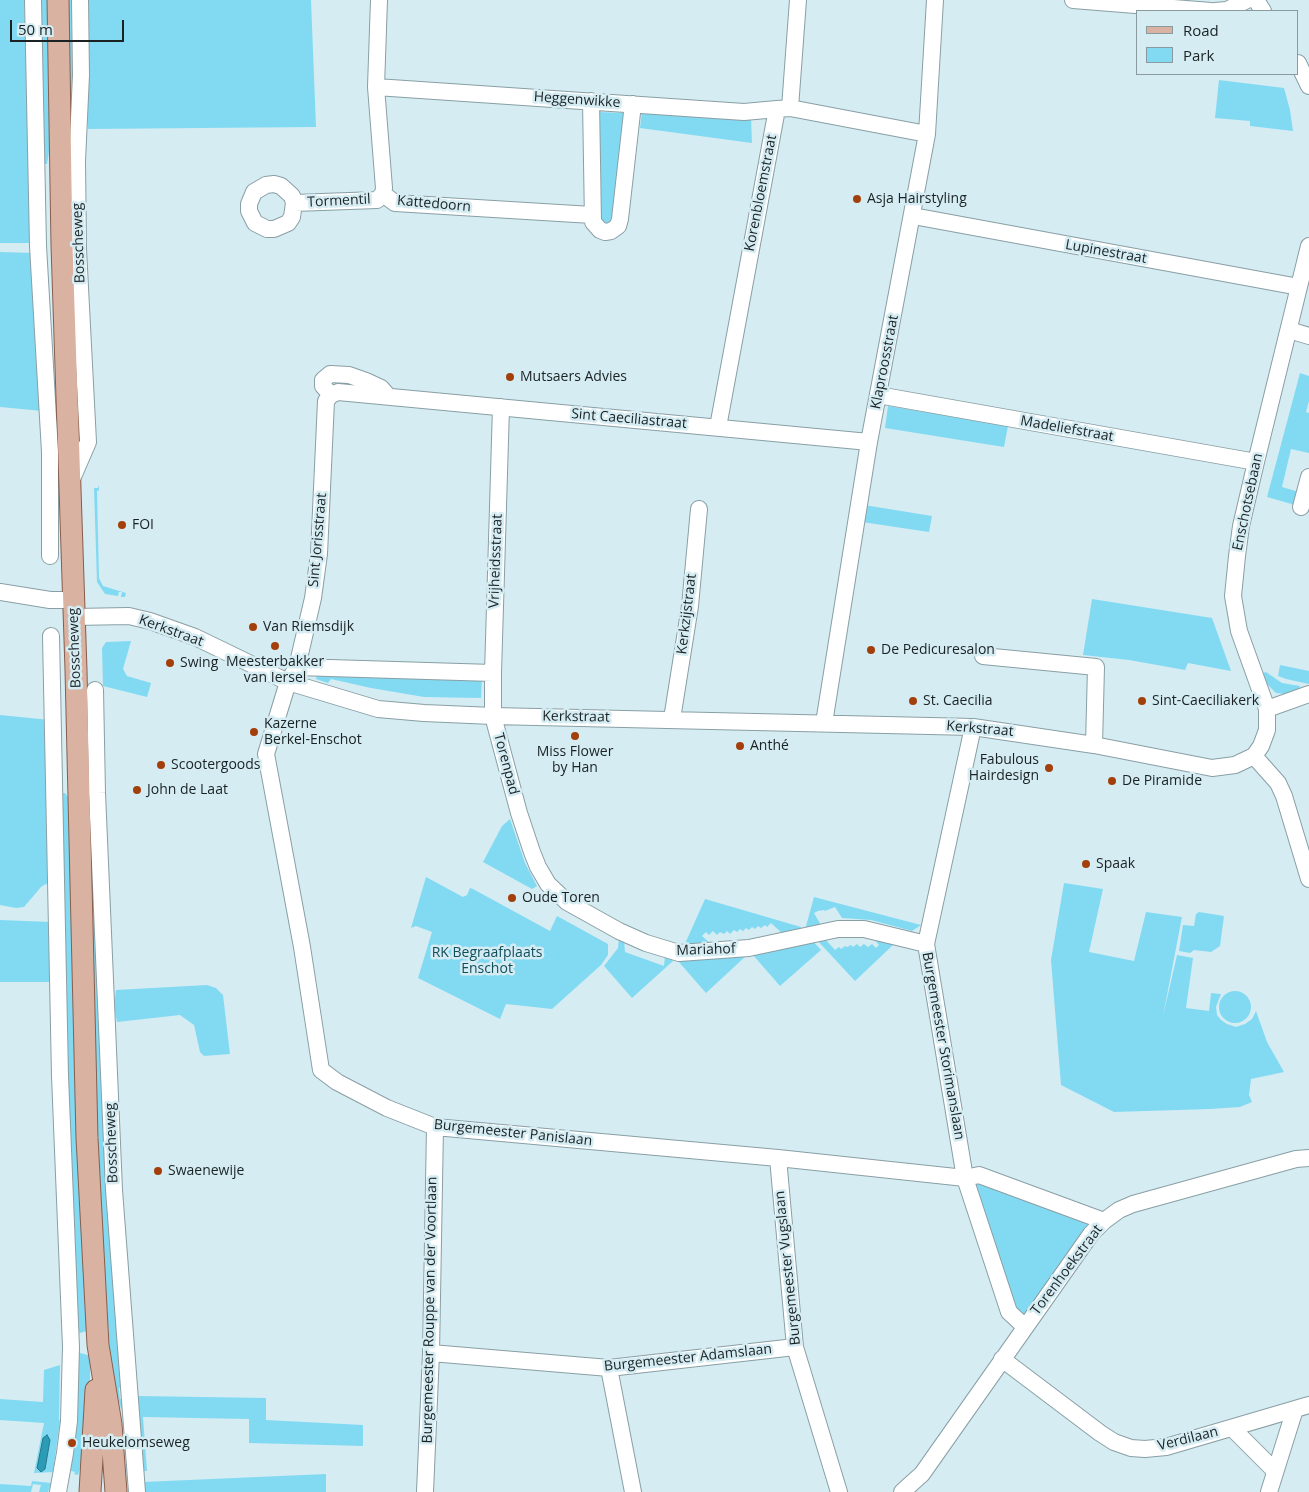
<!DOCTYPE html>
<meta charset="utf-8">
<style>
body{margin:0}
#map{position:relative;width:1309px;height:1492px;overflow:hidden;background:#d5ecf3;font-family:"Open Sans",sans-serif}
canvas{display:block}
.legend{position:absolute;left:1136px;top:10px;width:162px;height:65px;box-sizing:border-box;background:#d5ecf3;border:1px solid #8a9ba0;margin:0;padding:6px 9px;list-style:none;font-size:15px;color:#1a2224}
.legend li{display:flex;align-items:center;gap:10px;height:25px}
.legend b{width:25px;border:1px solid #8a9ba0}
.scale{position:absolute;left:10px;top:20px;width:114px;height:22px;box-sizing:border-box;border:2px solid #1a2224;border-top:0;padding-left:6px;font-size:15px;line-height:18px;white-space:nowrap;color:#1a2224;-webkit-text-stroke:4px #d5ecf3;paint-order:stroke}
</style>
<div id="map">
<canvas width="1309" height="1492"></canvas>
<ul class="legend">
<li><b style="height:6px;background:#dab2a1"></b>Road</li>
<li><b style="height:14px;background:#82daf2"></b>Park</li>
</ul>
<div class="scale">50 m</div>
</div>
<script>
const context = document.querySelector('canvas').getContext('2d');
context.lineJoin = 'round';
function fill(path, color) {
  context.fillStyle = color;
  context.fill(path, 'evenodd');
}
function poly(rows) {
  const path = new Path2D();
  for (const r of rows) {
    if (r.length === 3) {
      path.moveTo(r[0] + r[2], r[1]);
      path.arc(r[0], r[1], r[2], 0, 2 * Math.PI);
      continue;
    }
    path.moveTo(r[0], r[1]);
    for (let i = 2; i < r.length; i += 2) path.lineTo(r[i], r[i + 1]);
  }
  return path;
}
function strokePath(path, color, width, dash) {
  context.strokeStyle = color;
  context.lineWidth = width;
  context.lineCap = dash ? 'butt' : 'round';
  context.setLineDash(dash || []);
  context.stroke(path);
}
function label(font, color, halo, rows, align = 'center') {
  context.font = font + ' "Open Sans",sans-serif';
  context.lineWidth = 5;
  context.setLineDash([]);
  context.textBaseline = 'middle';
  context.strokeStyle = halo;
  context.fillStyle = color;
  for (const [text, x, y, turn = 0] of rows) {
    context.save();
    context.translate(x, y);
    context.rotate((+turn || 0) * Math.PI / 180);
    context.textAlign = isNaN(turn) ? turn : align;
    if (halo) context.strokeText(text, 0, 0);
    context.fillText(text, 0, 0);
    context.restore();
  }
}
fill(poly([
 [0,0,24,0,32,243,0,243],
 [39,0,49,0,52,133,47,164,40,164],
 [66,0,76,0,80,443,77,443],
 [86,0,311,0,316,127,88,129],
 [1219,80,1284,88,1290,110,1293,131,1250,126,1250,121,1215,118],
 [642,111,751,118,752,143,640,128],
 [598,112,625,113,611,224,600,224],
 [0,252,34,253,43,411,0,407],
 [1300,373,1309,376,1309,401,1306,412,1309,413,1309,453,1291,449,1282,487,1299,492,1295,505,1267,497],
 [888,406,1008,426,1004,447,885,428],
 [99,485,99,490,97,491,99,578,103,586,126,593,125,597,121,597,122,592,119,592,118,596,105,594,97,582,94,488,98,488],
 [864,505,932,516,929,532,862,522],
 [1092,599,1212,618,1231,671,1188,663,1185,670,1129,660,1083,655],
 [131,641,123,669,127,676,151,683,147,697,103,686,102,648,106,642],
 [1280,665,1309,671,1309,684,1286,679,1278,676],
 [318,671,482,676,481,698,424,697,371,688,331,679,328,683,316,679],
 [1266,672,1282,683,1300,686,1299,689,1286,694,1276,693,1267,684,1263,673],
 [0,715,50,720,51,885,46,884,41,887,24,907,16,908,0,905],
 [60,793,65,793,68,797,87,1331,80,1333,75,1329],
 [90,807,124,1387,119,1388,120,1399,125,1399,125,1409,121,1409,111,1369,95,1124,87,808],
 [510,819,525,863,537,886,532,889,483,862,502,826],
 [426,877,463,897,467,895,470,888,473,889,550,931,557,916,608,944,608,955,601,965,552,1009,506,1004,500,1019,418,978,432,932,416,926,411,928],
 [1064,883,1103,889,1089,952,1134,961,1146,912,1182,917,1163,1016,1177,955,1193,958,1186,1008,1209,1011,1211,993,1221,994,1216,1007,1217,1015,1221,1020,1227,1024,1236,1027,1245,1024,1252,1019,1256,1011,1267,1042,1284,1072,1251,1079,1249,1095,1252,1102,1240,1107,1210,1109,1114,1112,1061,1085,1051,960],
 [814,897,921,925,912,931,871,920,842,918,835,907,825,911,824,910,818,911,814,913,822,927,805,930],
 [705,899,801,927,800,931,784,935,771,923,767,927,765,925,761,928,758,926,755,929,752,927,749,930,746,928,743,931,740,929,737,932,734,930,730,934,727,931,724,934,720,932,717,935,713,931,709,935,706,932,702,936,712,945,684,946],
 [1199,912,1224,916,1220,946,1211,952,1194,950,1190,953,1179,951,1183,925,1194,926,1196,914],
 [0,920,51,922,53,982,0,982],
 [871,936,894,942,893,945,855,981,816,939,823,937,835,950,839,947,841,949,845,946,847,947,851,945,853,947,857,944,860,947,864,944,868,947,872,944,876,948,879,945],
 [619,937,624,940,625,952,664,966,665,955,668,955,673,961,632,998,604,966,618,948],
 [812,940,821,950,780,986,753,955],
 [747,955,706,993,678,961,683,957],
 [207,985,216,988,223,995,230,1054,204,1056,200,1052,194,1025,180,1015,117,1022,114,1006,116,990],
 [1235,1007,16],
 [974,1180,1086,1222,1088,1226,1021,1319,1013,1307],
 [80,1353,88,1355,90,1359,90,1383,87,1445,78,1475,74,1474,75,1472,68,1470,77,1355],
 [60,1365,59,1420,60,1420,53,1472,34,1473,44,1423,0,1420,0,1399,43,1402,44,1370],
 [138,1396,266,1398,266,1420,363,1425,363,1446,249,1443,249,1419,143,1417,147,1471,144,1471],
 [326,1474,326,1492,144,1492,143,1482],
 [32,1481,51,1483,48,1492,39,1492,41,1485,33,1484,31,1492,0,1492,0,1484,31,1486]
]), '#82daf2');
const water = poly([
 [47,1435,50,1440,45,1469,41,1472,37,1468,43,1438,47,1435]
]);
fill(water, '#2c9cb6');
strokePath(water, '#27778a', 1);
const minor = poly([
 [33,0,38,246,50,452,50,556],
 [379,0,376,87,384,188,383,194,395,203,592,215],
 [1073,0,1211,11],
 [1256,0,1263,11],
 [1215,11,1227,10,1247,0],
 [1298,63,1309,86],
 [376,87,744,112,777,109],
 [591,101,593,222,600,230,605,232,611,231,618,226,620,219,633,104],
 [790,108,798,0],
 [294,203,292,217,288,223,274,229,267,229,255,223,249,211,249,204,254,192,266,185,274,184,281,186,292,196,294,203,377,200,383,194],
 [913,216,1299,287],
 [1289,330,1309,336],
 [331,395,326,401,319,554,313,598,297,667,288,682,266,754,302,947,321,1070,337,1082,387,1108,435,1127,778,1158,965,1178,979,1175,1104,1221],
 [331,395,338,392,869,442],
 [331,395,323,386,323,380,330,374,349,375,366,381,381,388,388,396],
 [878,395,1256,462],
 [501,407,493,673,493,716,519,813,532,852,538,867,548,884,567,902,619,931,646,943,679,953,749,948,838,929,864,929,926,944],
 [718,427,777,109,790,108,927,134],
 [72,479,88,442,78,249,77,161,81,75,80,0],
 [1301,507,1309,477],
 [0,592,50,600,73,600],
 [74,617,129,616,150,621,195,637,288,682,378,709,424,713,493,716,973,727,1094,745,1212,768,1235,765,1254,756,1261,746,1267,730,1267,709,1239,631,1233,596,1237,556,1241,526,1256,462,1309,246],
 [51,636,60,1076,71,1347,69,1421,65,1453,58,1492],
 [983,656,1096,667,1094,745],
 [297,667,493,673],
 [95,690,97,793,114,1190,137,1492],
 [1267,709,1309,694],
 [672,719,690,606,699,509],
 [824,723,869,442,927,134,935,0],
 [973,727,926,944,965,1178,1009,1312,1025,1327],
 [1254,756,1278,783,1284,796,1309,879],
 [778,1158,795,1347,839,1492],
 [431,1353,609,1368,795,1347],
 [1002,1359,1100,1433,1114,1442,1131,1448,1145,1449,1166,1447,1309,1405],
 [609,1368,633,1492],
 [1232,1428,1275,1471],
 [425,1492,431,1353,435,1127],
 [902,1492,922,1474,1091,1234,1104,1221,1119,1210,1133,1204,1296,1159,1309,1158],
 [1269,1492,1295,1409]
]);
const major = poly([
 [58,0,62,246,76,670,87,1138,98,1345,111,1424,116,1492],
 [90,1492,96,1390]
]);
strokePath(minor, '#899fa5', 18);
strokePath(major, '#875e4d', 23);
strokePath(minor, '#fff', 16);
strokePath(major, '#dab2a1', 21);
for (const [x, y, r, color] of [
 [857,199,5,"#a33f0a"],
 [510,377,5,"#a33f0a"],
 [122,525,5,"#a33f0a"],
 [253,627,5,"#a33f0a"],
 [275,646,5,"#a33f0a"],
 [871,650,5,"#a33f0a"],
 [170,663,5,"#a33f0a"],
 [913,701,5,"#a33f0a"],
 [1142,701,5,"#a33f0a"],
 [254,732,5,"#a33f0a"],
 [575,736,5,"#a33f0a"],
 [740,746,5,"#a33f0a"],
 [161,765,5,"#a33f0a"],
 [1049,768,5,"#a33f0a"],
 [1112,781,5,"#a33f0a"],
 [137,790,5,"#a33f0a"],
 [1086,864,5,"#a33f0a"],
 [512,898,5,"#a33f0a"],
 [158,1171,5,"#a33f0a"],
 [72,1443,5,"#a33f0a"]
]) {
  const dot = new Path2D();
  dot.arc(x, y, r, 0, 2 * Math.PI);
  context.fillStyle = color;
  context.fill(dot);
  strokePath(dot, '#d5ecf3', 2);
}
label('14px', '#1a2224', '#d5ecf3', [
 ["Heggenwikke",577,100,4],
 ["Korenbloemstraat",761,193,-79],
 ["Tormentil",339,201,-3],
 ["Kattedoorn",434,204,5],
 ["Bosscheweg",79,243,-92],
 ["Lupinestraat",1106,252,10],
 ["Klaproosstraat",885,362,-79],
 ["Sint Caeciliastraat",629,419,5],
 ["Madeliefstraat",1067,429,10],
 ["Enschotsebaan",1248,502,-78],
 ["Sint Jorisstraat",318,540,-85],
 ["Vrijheidsstraat",496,561,-88],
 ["Kerkzijstraat",687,614,-83],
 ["Kerkstraat",171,631,20],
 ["Bosscheweg",75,648,-92],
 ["Kerkstraat",576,717,1],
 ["Kerkstraat",980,729,5],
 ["Torenpad",506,764,75],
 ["Mariahof",706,950,-2],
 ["Burgemeester Storimanslaan",943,1046,80],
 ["Burgemeester Panislaan",513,1133,6],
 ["Bosscheweg",112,1143,-92],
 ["Burgemeester Vugslaan",788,1268,-96],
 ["Torenhoekstraat",1067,1270,-53],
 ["Burgemeester Rouppe van der Voortlaan",430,1310,-89],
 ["Burgemeester Adamslaan",688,1358,-6],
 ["Verdilaan",1188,1439,-14]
]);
label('14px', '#1a2224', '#d5ecf3', [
 ["Asja Hairstyling",867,199],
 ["Mutsaers Advies",520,377],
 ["FOI",132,525],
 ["Van Riemsdijk",263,627],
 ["De Pedicuresalon",881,650],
 ["Meesterbakker",275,662,"center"],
 ["van Iersel",275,678,"center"],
 ["Swing",180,663],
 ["St. Caecilia",923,701],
 ["Sint-Caeciliakerk",1152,701],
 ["Kazerne",264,724],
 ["Berkel-Enschot",264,740],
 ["Anthé",750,746],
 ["Miss Flower",575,752,"center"],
 ["by Han",575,768,"center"],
 ["Fabulous",1039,760,"right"],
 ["Hairdesign",1039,776,"right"],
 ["Scootergoods",171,765],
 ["De Piramide",1122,781],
 ["John de Laat",147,790],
 ["Spaak",1096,864],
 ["Oude Toren",522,898],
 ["Swaenewije",168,1171],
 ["Heukelomseweg",82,1443]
], 'left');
label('14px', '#114f5d', '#d5ecf3', [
 ["RK Begraafplaats",487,953],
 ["Enschot",487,969]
]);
</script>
